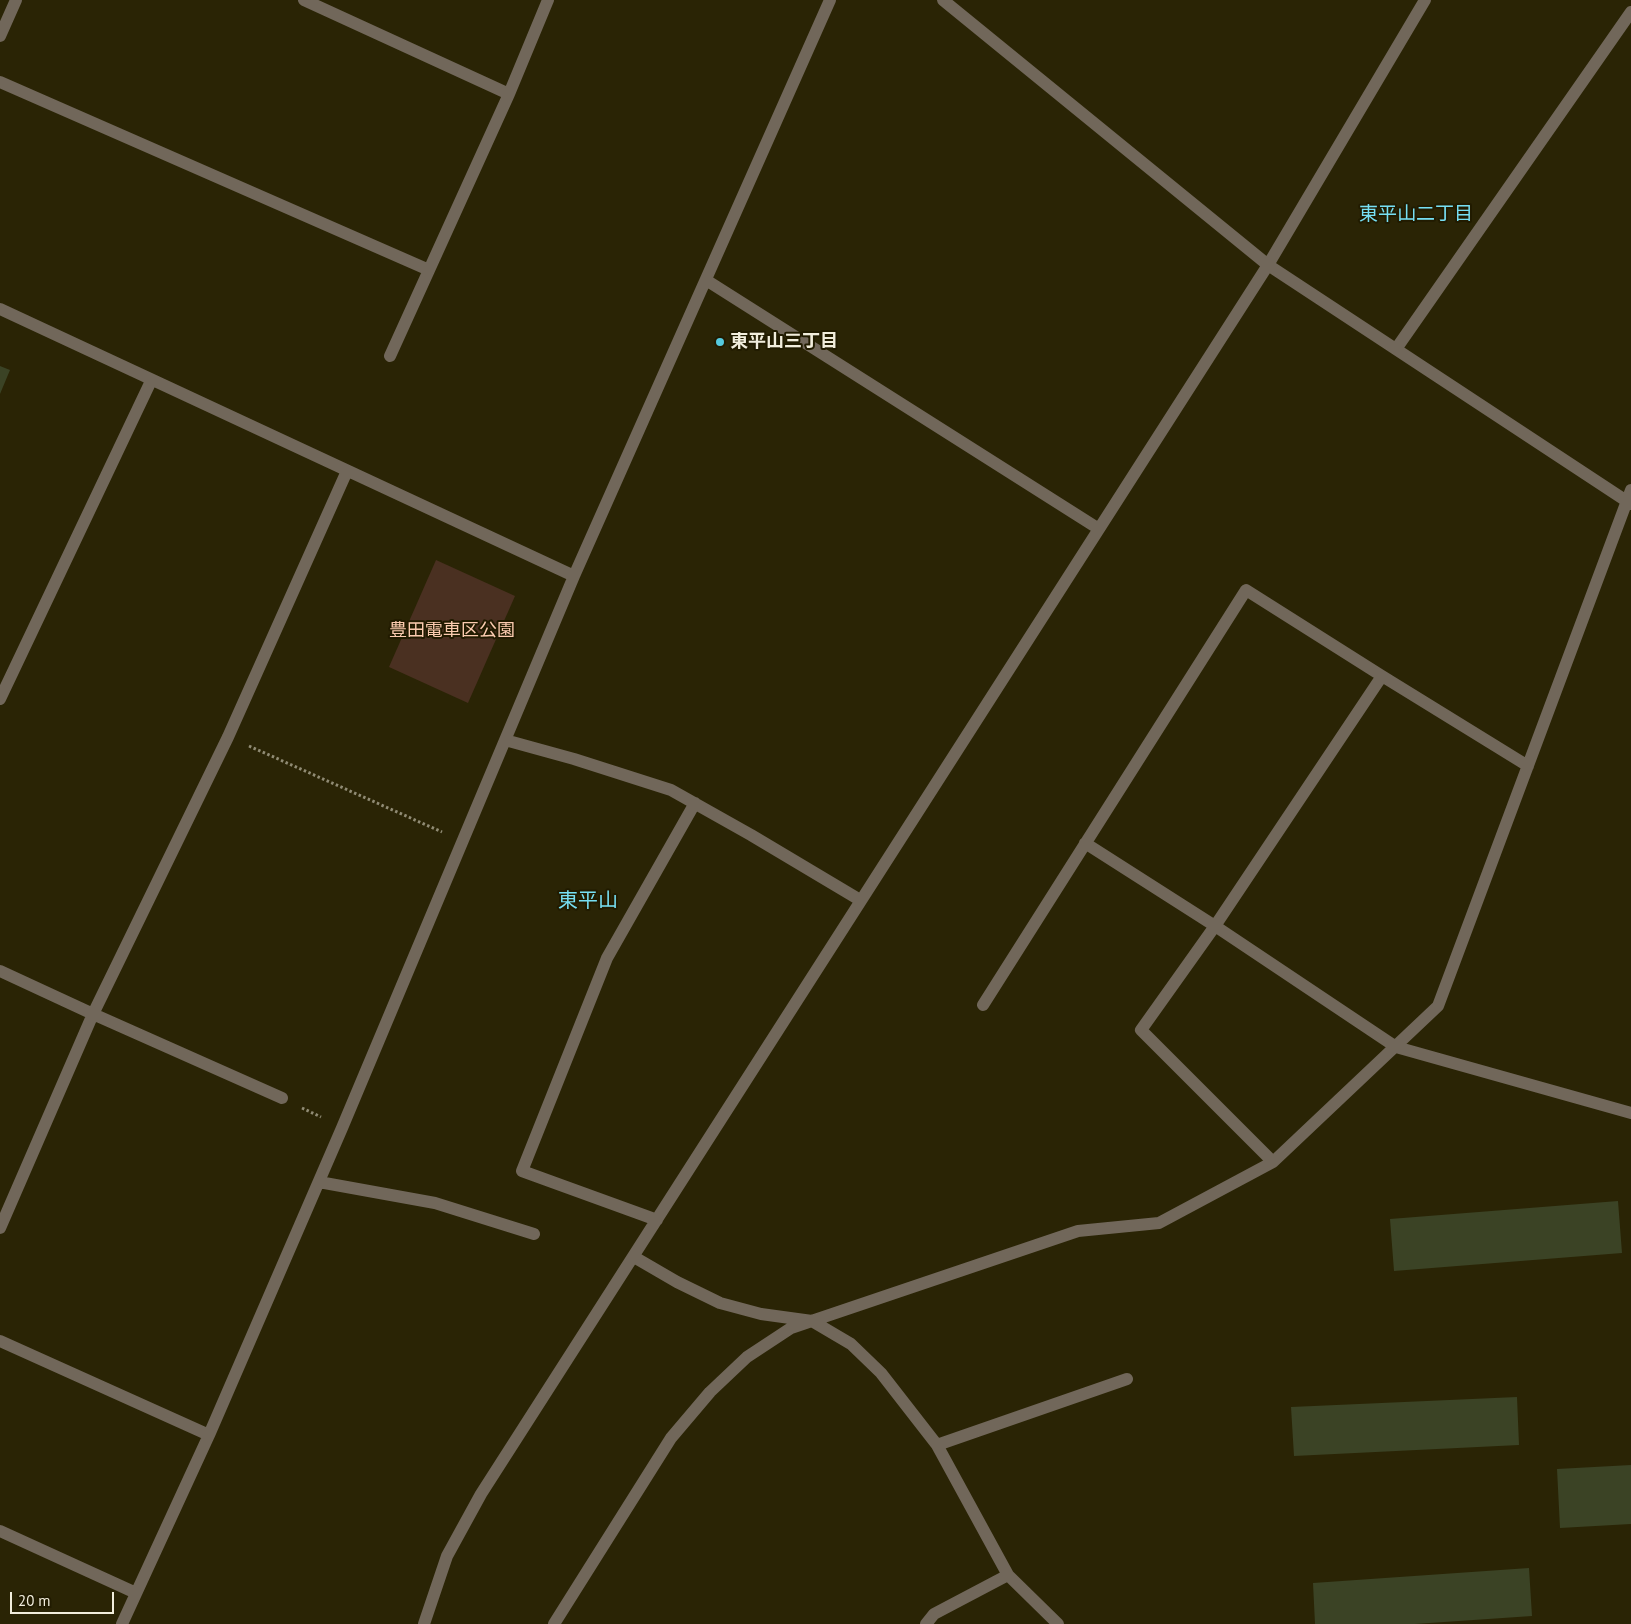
<!DOCTYPE html>
<meta charset="utf-8">
<style>
body{margin:0}
#map{position:relative;width:1631px;height:1624px;overflow:hidden;background:#2a2405;font-family:"PT Sans",sans-serif}
canvas{display:block}
.scale{position:absolute;left:10px;top:1592px;width:104px;height:22px;box-sizing:border-box;border:2px solid #f1eddc;border-top:0;padding-left:6px;font-size:15px;line-height:18px;white-space:nowrap;color:#f1eddc;-webkit-text-stroke:4px #211b00;paint-order:stroke}
</style>
<div id="map">
<canvas width="1631" height="1624"></canvas>
<div class="scale">20 m</div>
</div>
<script>
const context = document.querySelector('canvas').getContext('2d');
context.lineJoin = 'round';
function fill(path, color) {
  context.fillStyle = color;
  context.fill(path, 'evenodd');
}
function poly(rows) {
  const path = new Path2D();
  for (const r of rows) {
    path.moveTo(r[0], r[1]);
    for (let i = 2; i < r.length; i += 2) path.lineTo(r[i], r[i + 1]);
  }
  return path;
}
function strokePath(path, color, width, dash) {
  context.strokeStyle = color;
  context.lineWidth = width;
  context.lineCap = dash ? 'butt' : 'round';
  context.setLineDash(dash || []);
  context.stroke(path);
}
function label(font, color, halo, rows, align = 'center') {
  context.font = font + ' "PT Sans","Noto Sans JP",sans-serif';
  context.lineWidth = 4;
  context.setLineDash([]);
  context.textBaseline = 'middle';
  context.strokeStyle = halo;
  context.fillStyle = color;
  for (const [text, x, y, turn = 0] of rows) {
    context.save();
    context.translate(x, y);
    context.rotate((+turn || 0) * Math.PI / 180);
    context.textAlign = isNaN(turn) ? turn : align;
    if (halo) context.strokeText(text, 0, 0);
    context.fillText(text, 0, 0);
    context.restore();
  }
}
fill(poly([
 [436,560,515,596,468,703,389,667]
]), '#4a3021');
fill(poly([
 [0,366,10,370,0,394],
 [1618,1201,1622,1253,1394,1271,1390,1219],
 [1517,1397,1519,1445,1294,1456,1291,1407],
 [1631,1465,1631,1524,1560,1528,1557,1469],
 [1529,1568,1532,1616,1415,1624,1315,1624,1313,1583]
]), '#3b4325');
strokePath(poly([
 [249,746,442,832],
 [302,1108,321,1117]
]), '#908b74', 3, [2.5, 2.5]);
strokePath(poly([
 [304,0,509,94,390,356],
 [943,0,1268,265,1631,504],
 [0,36,16,0],
 [0,82,429,270],
 [509,94,548,0],
 [706,280,1099,529],
 [0,309,574,576],
 [1396,349,1631,12],
 [0,699,151,381],
 [505,740,574,759,671,790,751,835,860,900],
 [1085,843,1215,926,1396,1047,1631,1113],
 [0,971,93,1014,282,1098],
 [983,1005,1246,590,1382,676,1528,766],
 [1273,1162,1141,1030,1215,926,1382,676],
 [319,1182,435,1203,534,1234],
 [657,1220,522,1171,607,958,695,803],
 [0,1228,93,1014,228,737,347,471],
 [634,1257,677,1282,720,1303,761,1314,812,1321,851,1344,881,1373,937,1445,1008,1575,1058,1624],
 [0,1341,209,1435],
 [937,1445,1127,1379],
 [0,1531,136,1593],
 [122,1624,209,1435,342,1128,574,576,830,0],
 [424,1624,447,1556,481,1494,1268,265,1425,0],
 [554,1624,671,1438,710,1392,747,1357,791,1328,1078,1231,1159,1223,1273,1162,1438,1006,1631,490],
 [926,1624,934,1614,1008,1575]
]), '#71675a', 12);
for (const [x, y, r, color] of [
 [720,342,5,"#55cadf"]
]) {
  const dot = new Path2D();
  dot.arc(x, y, r, 0, 2 * Math.PI);
  context.fillStyle = color;
  context.fill(dot);
  strokePath(dot, '#211b00', 2);
}
label('bold 18px', '#f1eddc', '#211b00', [
 ["東平山三丁目",730,342]
], 'left');
label('18px', '#fbcbaf', '#211b00', [
 ["豊田電車区公園",452,631]
]);
label('19px', '#77dff3', '#211b00', [
 ["東平山二丁目",1416,215]
]);
label('20px', '#77dff3', '#211b00', [
 ["東平山",588,901]
]);
</script>
